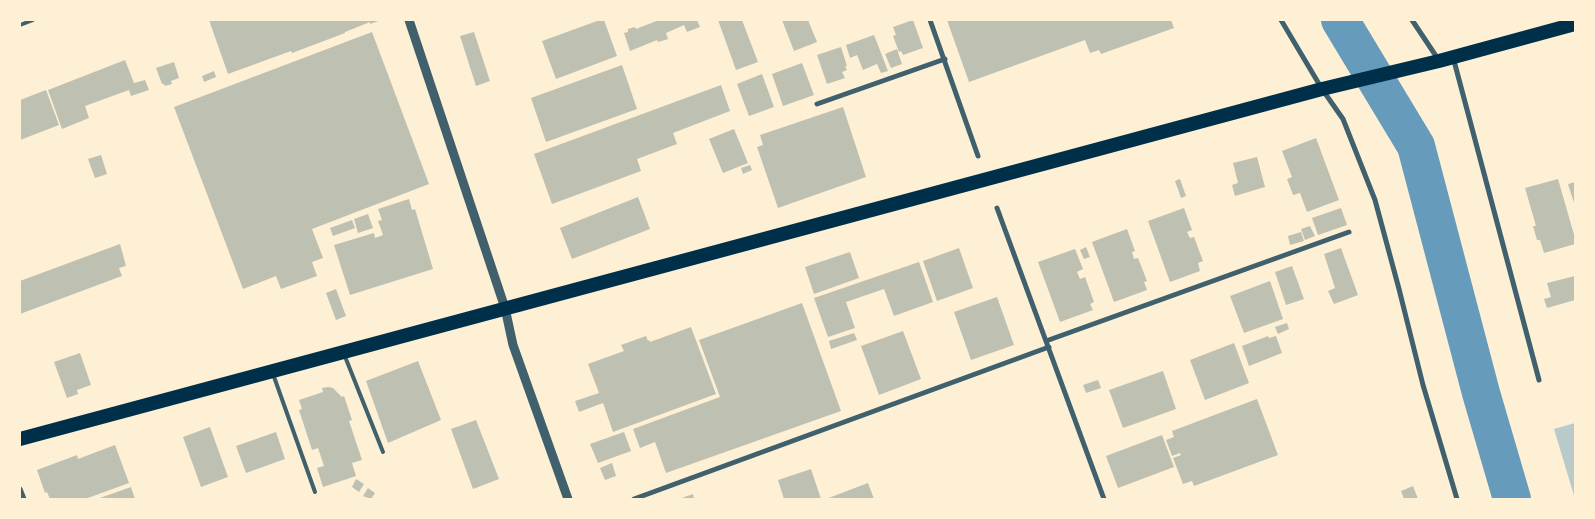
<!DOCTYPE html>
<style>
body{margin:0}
#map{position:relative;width:1595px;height:519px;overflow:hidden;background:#fdf0d5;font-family:"Varela Round",sans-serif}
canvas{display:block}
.frame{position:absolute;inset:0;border:21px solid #fdf0d5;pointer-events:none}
</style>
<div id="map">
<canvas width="1595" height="519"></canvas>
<div class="frame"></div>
</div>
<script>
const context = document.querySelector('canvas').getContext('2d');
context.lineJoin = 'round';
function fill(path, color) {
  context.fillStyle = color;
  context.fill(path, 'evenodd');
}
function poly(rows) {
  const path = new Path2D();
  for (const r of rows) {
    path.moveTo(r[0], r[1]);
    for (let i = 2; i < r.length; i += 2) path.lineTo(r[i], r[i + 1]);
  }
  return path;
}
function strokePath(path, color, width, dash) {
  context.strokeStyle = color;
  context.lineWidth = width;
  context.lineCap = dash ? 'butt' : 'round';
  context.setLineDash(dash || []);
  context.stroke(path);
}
fill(poly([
 [1575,423,1575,499,1554,429]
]), '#b9caca');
strokePath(poly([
 [1340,20,1416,146,1481,393,1512,499]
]), '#669bbc', 38);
fill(poly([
 [209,20,381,20,370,24,370,22,345,32,345,33,292,53,291,51,228,74],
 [600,20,604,20,617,56,556,79,542,41],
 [659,20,697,20,700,27,687,32,684,25,666,33,668,39,658,42,657,40,630,51,624,33,628,32,628,29,635,27,636,29],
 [718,20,742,20,758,62,736,70],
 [782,20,808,20,817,42,794,51],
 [913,20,923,48,903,55,901,51,899,52,893,36,896,35,893,27],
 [947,20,1171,20,1174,28,1101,54,1099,50,1090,53,1085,40,969,82],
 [372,32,429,184,312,229,323,258,312,262,317,276,281,289,276,276,243,289,174,107],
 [474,32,490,81,476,86,460,36],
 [874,35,888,71,881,73,877,64,863,70,857,55,850,58,846,45],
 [841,47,847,66,845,66,847,70,842,72,845,78,827,84,817,55],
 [897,49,902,64,891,68,885,54],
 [125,60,134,83,145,80,149,90,131,96,129,90,85,106,89,118,62,129,48,90],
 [174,62,179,78,171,81,172,84,165,86,164,84,162,84,156,68],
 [802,63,814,95,783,106,772,74],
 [622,65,637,109,546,142,531,98],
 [214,71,216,77,204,82,202,76],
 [762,74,774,107,749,116,737,84],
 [721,85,730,111,673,133,677,144,637,159,641,171,552,204,534,154],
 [46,90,59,125,20,140,20,100],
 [843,107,866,177,778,208,757,147,763,145,760,135],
 [734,129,748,163,723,173,709,139],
 [1316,138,1339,200,1307,212,1300,193,1293,195,1287,179,1292,177,1282,151],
 [101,155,107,174,95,178,88,159],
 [1257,157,1265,187,1235,196,1232,185,1238,183,1233,163],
 [750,165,752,170,743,174,741,168],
 [1180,179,1186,196,1181,198,1175,181],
 [1558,179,1575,238,1575,244,1544,253,1540,240,1537,240,1533,226,1536,226,1525,188],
 [1575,182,1575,206,1568,184],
 [638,197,650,229,572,259,560,228],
 [409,199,412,210,415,209,433,269,350,295,334,245,374,233,375,238,383,235,378,221,382,220,378,209],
 [1184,208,1192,230,1187,232,1190,238,1194,237,1203,261,1198,263,1200,271,1170,282,1148,221],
 [1341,208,1347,225,1318,235,1312,218],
 [368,214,373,228,358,233,354,219],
 [352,220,355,228,333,236,330,228],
 [1310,226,1315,236,1305,240,1301,229],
 [1127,229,1135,251,1132,252,1134,259,1138,258,1147,281,1144,282,1147,290,1114,302,1092,242],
 [1301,232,1304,241,1290,245,1288,236],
 [120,244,126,266,119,268,122,276,20,314,20,281],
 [1086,247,1090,257,1084,259,1080,250],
 [959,248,973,288,937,301,923,261],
 [1341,248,1358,295,1334,304,1328,291,1335,288,1324,254],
 [1075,249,1083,269,1077,272,1080,279,1085,277,1094,302,1090,304,1093,310,1060,322,1038,262],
 [850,252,859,278,814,294,805,267],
 [919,262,933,302,894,316,884,289,846,302,855,328,828,337,814,298],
 [1292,266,1304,299,1286,305,1275,272],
 [1575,276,1575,300,1547,308,1544,299,1551,297,1547,283],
 [1270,281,1283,319,1244,333,1230,296],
 [336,289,346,316,336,320,326,293],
 [997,297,1014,345,971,360,954,312],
 [802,303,841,411,666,473,655,442,640,448,633,429,720,397,699,340],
 [1287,323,1289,329,1278,334,1275,327],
 [691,327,716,394,613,432,603,403,579,412,575,401,599,393,588,364,624,351,621,345,646,336,648,341,650,340,650,342],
 [903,331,921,379,879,395,861,346],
 [854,333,857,340,831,349,829,341],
 [1268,336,1269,338,1276,336,1282,353,1249,366,1242,346],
 [1234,343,1249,383,1205,400,1190,360],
 [80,353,91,385,77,390,78,394,67,398,54,362],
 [418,361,441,420,388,443,366,381],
 [1163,371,1176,409,1123,428,1109,390],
 [1098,380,1101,388,1086,393,1083,385],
 [328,387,333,388,342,397,344,396,352,420,349,421,362,460,352,463,356,476,323,487,317,468,324,466,318,448,312,450,299,410,302,409,299,400,323,392,322,388],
 [1257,399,1278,455,1194,486,1192,481,1183,484,1173,458,1181,455,1180,453,1172,456,1166,440,1174,437,1172,431],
 [476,420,499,479,473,489,451,429],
 [210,427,228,477,201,487,183,437],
 [276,432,285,459,246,473,236,446],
 [624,432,631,451,598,463,590,444],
 [1162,435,1174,467,1118,488,1106,456],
 [115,445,129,483,85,499,50,499,47,492,45,493,37,470,77,455,78,459],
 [612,463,616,476,605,480,600,468],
 [811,469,821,499,784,499,778,480],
 [356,479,364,484,359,492,352,487],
 [868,483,874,499,826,499],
 [1413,486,1418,499,1404,499,1401,491],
 [131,487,135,499,97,499],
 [368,488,375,493,371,499,363,496],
 [693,494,694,499,679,499]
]), '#bec0b2');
strokePath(poly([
 [20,25,33,20],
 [344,354,383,452],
 [273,374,315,492]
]), '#3f606c', 4);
strokePath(poly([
 [930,20,978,156],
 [1281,20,1322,89,1343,119,1375,200,1399,289,1423,385,1457,499],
 [1412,20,1438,59],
 [1453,57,1539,380],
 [817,104,945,59],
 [997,208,1104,499],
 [1046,341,1349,232],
 [20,489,24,499],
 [634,499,1049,347]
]), '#3f606c', 5);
strokePath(poly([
 [409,20,505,308,513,345,568,499]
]), '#3f606c', 9);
strokePath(poly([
 [20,439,1322,89,1439,61,1575,24]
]), '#003049', 14);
</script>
